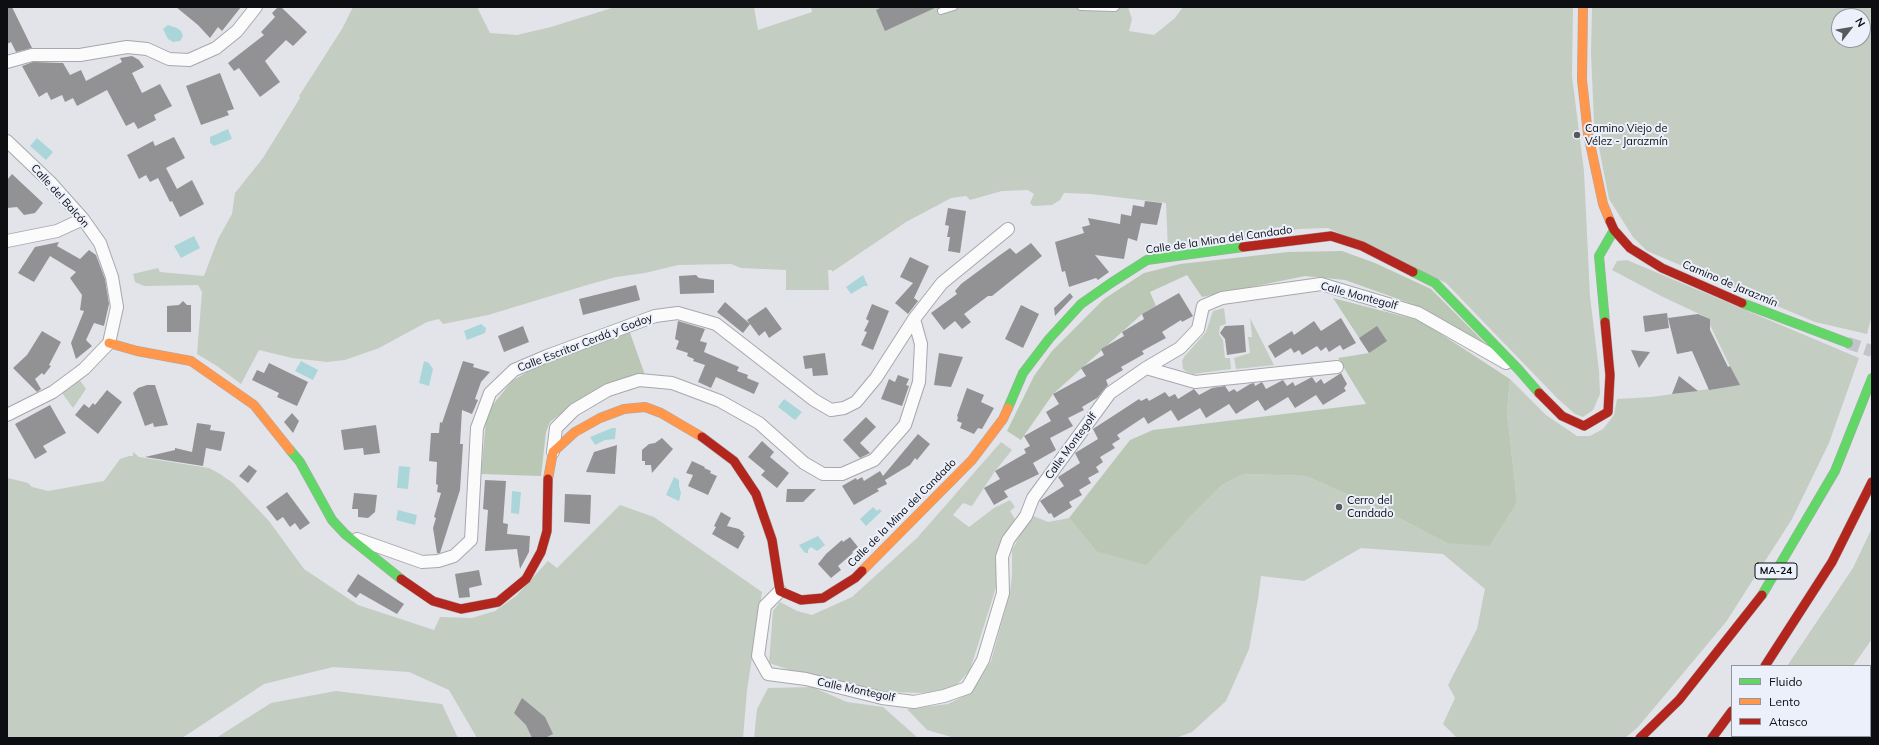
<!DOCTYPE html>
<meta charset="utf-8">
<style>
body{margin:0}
#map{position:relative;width:1879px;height:745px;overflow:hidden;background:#e2e4ea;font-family:Mulish,sans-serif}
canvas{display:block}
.frame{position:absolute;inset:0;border:8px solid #0d0e12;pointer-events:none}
.legend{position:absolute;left:1731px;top:665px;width:140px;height:72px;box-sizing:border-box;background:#ecf0fb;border:1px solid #93969e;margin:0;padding:5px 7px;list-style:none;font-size:12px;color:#0d0e12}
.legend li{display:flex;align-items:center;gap:8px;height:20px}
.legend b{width:20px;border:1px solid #93969e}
.north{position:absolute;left:1831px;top:8px;width:40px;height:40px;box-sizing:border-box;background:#ecf0fb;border:1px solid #93969e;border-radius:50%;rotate:59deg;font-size:11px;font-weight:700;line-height:16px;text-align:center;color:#0d0e12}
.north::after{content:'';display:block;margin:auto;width:14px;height:18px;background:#58595e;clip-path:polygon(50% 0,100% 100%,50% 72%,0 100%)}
</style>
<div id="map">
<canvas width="1879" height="745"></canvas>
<div class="frame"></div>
<ul class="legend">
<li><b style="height:5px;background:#63d668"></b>Fluido</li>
<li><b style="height:5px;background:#ff974d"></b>Lento</li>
<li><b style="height:5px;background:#b3261e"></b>Atasco</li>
</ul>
<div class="north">N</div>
</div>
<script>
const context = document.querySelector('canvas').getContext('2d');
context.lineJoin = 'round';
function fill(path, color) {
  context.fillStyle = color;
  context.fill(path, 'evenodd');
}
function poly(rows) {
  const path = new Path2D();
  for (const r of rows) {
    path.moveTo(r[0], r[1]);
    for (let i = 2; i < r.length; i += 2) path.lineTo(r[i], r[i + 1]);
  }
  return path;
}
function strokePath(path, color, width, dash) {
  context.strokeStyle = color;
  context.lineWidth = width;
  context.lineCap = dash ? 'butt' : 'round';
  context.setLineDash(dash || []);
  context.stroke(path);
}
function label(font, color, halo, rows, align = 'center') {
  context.font = font + ' Mulish,sans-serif';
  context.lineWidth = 4;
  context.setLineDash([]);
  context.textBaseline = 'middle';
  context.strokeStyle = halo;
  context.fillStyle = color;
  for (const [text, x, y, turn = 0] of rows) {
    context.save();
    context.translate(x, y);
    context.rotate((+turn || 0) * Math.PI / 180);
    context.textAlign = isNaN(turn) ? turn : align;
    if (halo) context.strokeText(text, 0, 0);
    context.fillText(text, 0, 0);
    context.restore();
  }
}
fill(poly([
 [353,7,477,7,490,33,517,35,551,27,615,7,754,7,758,30,812,12,811,7,1128,7,1132,19,1129,31,1154,35,1175,18,1183,7,1573,7,1572,76,1584,171,1590,296,1599,371,1600,394,1593,410,1583,417,1575,414,1558,399,1446,283,1328,228,1299,229,1268,234,1239,241,1168,250,1166,203,1091,194,1064,193,1060,200,1052,205,1033,206,1030,203,1034,194,1028,190,1002,191,970,200,966,196,951,198,906,222,832,272,832,270,828,270,829,290,786,290,786,270,741,268,731,264,678,265,645,273,616,277,587,285,488,315,443,324,439,319,427,322,379,348,345,360,327,362,292,358,259,350,241,384,217,366,197,354,202,292,198,285,144,286,135,282,133,274,158,268,160,272,204,276,218,239,232,214,235,193,263,158,300,98,299,96,342,29],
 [1592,7,1872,7,1872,315,1867,334,1815,322,1647,251,1633,237,1609,199,1594,122,1591,53],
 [1839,16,1863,16,1863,40,1839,40],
 [1627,260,1859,358,1829,443,1792,519,1726,622,1638,727,1625,738,1457,738,1443,724,1455,698,1448,685,1477,629,1485,589,1443,554,1361,548,1304,581,1261,576,1258,599,1249,649,1226,701,1192,732,1176,738,955,738,927,730,907,709,948,704,972,692,991,661,1010,593,1012,575,1012,550,1031,515,1048,522,1069,518,1096,551,1185,522,1222,485,1244,474,1306,476,1385,511,1447,543,1517,502,1507,412,1510,379,1546,415,1577,436,1590,436,1603,429,1614,415,1617,399,1651,397,1739,385,1710,325,1710,319,1661,296,1612,270,1617,261],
 [1224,308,1226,324,1220,326,1219,334,1223,340,1225,358,1230,358,1231,369,1193,374,1187,372,1183,369,1182,361,1184,357,1206,332,1213,311],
 [1250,318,1274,365,1236,369,1234,358,1250,353,1248,337,1252,337],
 [79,379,86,389,73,408,62,393],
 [1001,442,1012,450,995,471,972,506,963,503,953,515,969,527,994,508,1010,500,1015,507,1010,511,1015,519,1003,536,999,556,998,581,970,670,955,687,925,693,886,692,802,674,769,663,773,611,780,602,797,611,812,615,852,597,917,538],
 [133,452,139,457,209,468,220,474,233,483,269,521,304,569,358,605,434,630,440,617,472,618,495,611,516,596,548,561,557,568,620,505,654,517,762,592,747,690,743,738,477,738,449,690,409,672,333,667,264,684,182,738,7,738,7,479,8,478,28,483,32,487,48,491,104,481,120,459,129,456,133,456],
 [1872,528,1872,639,1853,666,1787,666,1853,568],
 [812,687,847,702,883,707,918,738,754,738,757,709,768,688],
 [336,691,442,704,458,738,216,738,271,703],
 [1739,736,1836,736,1837,738,1737,738]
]), '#c4cdc1');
fill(poly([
 [1342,251,1375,263,1431,289,1493,351,1415,305,1345,280,1305,276,1202,297,1187,275,1150,292,1156,306,1142,314,1053,394,1021,440,1007,431,1034,376,1052,351,1104,299,1144,273,1180,264,1288,252],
 [1333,298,1421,321,1510,379,1507,412,1517,502,1489,546,1447,543,1385,511,1306,476,1244,474,1222,485,1185,522,1146,565,1096,551,1069,518,1130,440,1153,430,1366,404,1338,358,1369,353],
 [629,330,645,375,633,375,605,385,568,408,550,422,546,432,541,476,481,474,486,420,491,407,512,381,534,368]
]), '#bac7b4');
fill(poly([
 [168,25,177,28,181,31,183,36,180,41,173,42,168,39,163,29],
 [228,129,232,139,214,146,210,143,210,137],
 [37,138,53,152,46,160,30,146],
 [194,236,200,248,181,258,174,246],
 [863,275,868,286,864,286,851,294,846,287],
 [481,324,486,328,485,333,467,340,464,331],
 [301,361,318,370,313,380,295,371],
 [424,361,429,363,433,369,429,386,419,383],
 [784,399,802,412,795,420,778,407],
 [612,428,616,428,615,439,605,440,595,445,590,437],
 [399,466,410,467,408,489,397,488],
 [674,477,679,480,679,486,681,493,679,501,666,495],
 [512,491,521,492,519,514,511,513],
 [873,507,877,511,879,509,882,511,866,526,860,519],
 [398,510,417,515,415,525,396,520],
 [818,536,825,545,817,551,811,547,808,550,808,553,805,553,799,545]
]), '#abd6d9');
fill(poly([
 [7,7,12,7,32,48,16,52,11,42,7,44],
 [176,7,241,7,222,31,218,27,210,38,198,25],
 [278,7,281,7,307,32,293,46,286,40,265,61,280,82,260,97,239,68,234,71,228,63,264,35,261,32,275,17,272,13],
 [882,7,937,7,885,31,876,10],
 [132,56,139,60,144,67,132,73,142,93,160,84,172,106,154,115,156,120,138,129,134,122,126,126,107,90,77,106,73,98,65,102,62,95,51,100,47,92,39,97,22,66,33,62,63,63,70,75,81,70,86,81,122,62,120,58],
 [220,73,234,109,227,111,229,115,201,125,186,86],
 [174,137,185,158,166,168,177,189,192,180,204,204,180,217,172,201,170,202,158,178,150,182,146,175,139,179,127,155,153,141,155,146],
 [12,174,43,203,35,213,24,215,17,207,7,208,7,180],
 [1145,201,1162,203,1157,225,1141,223,1137,241,1128,238,1124,259,1095,255,1109,272,1098,280,1096,278,1069,287,1065,271,1062,272,1055,242,1084,233,1082,227,1090,225,1088,218,1120,224,1121,214,1131,216,1133,205,1144,207],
 [948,208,966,211,960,253,948,251,950,237,947,237,949,226,945,225],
 [59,242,57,246,80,259,89,250,96,255,105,279,109,304,104,326,94,323,86,340,92,346,76,359,71,343,84,311,80,310,82,295,70,278,76,272,50,256,34,282,18,273,35,247],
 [1031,243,1042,256,992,296,988,296,964,314,971,322,962,329,955,321,944,330,931,313,957,294,955,291,961,284,1000,255,1010,248,1016,254],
 [910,257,929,266,914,298,918,301,908,314,895,303,913,283,900,277],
 [696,275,699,278,714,280,714,293,680,294,679,276],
 [636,285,640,300,583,315,579,299],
 [1070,293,1073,297,1055,316,1054,308],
 [1179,293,1193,316,1182,322,1181,320,1162,332,1166,338,1142,351,1144,354,1121,367,1123,370,1106,380,1108,385,1097,398,1082,407,1084,410,1068,418,1073,426,1050,438,1056,450,1033,463,1039,474,1004,491,1008,497,994,505,984,488,1000,479,995,471,1026,453,1024,449,1030,446,1024,436,1051,421,1046,412,1059,404,1053,394,1086,376,1081,368,1104,355,1101,349,1124,336,1122,332,1144,319,1142,314],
 [183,301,187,305,191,305,191,332,167,332,167,306,179,305],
 [725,302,750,324,743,333,717,312],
 [872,304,889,311,873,350,861,345,867,332,864,331,869,321,866,319],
 [1021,305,1039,314,1023,348,1005,339],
 [766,307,782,329,769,338,765,331,759,336,747,320],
 [1667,313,1669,328,1645,332,1643,316],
 [1698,314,1710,319,1710,330,1728,367,1730,366,1740,385,1709,390,1692,351,1677,354,1668,318],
 [1341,318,1356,343,1343,350,1340,345,1329,352,1326,347,1321,351,1317,346,1302,355,1299,350,1294,353,1291,348,1275,358,1268,346,1292,331,1294,335,1314,321,1321,331],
 [678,321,705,329,700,341,707,343,704,352,739,367,737,371,748,375,747,378,759,383,754,394,716,377,711,388,698,382,705,365,693,361,694,359,687,356,688,353,676,349,679,341,675,339],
 [1244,325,1246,352,1227,355,1225,339,1220,333,1222,330,1225,326],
 [523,326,529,342,504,352,498,336],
 [1377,326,1387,341,1369,353,1359,338],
 [42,331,61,342,49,365,51,366,44,375,42,373,35,379,41,389,37,392,13,368,27,355],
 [1631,350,1650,352,1639,368],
 [825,353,828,375,813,376,812,368,805,369,803,356],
 [939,353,963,357,951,387,934,385],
 [463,361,474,364,473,367,490,372,481,382,475,399,478,400,472,414,462,410,460,444,463,444,460,490,440,553,437,553,433,528,436,518,434,517,441,493,437,492,438,485,436,484,437,462,429,461,431,433,439,433,440,422,442,423],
 [269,363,308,382,297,406,277,397,279,393,252,380,257,370,264,373],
 [1341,373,1347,384,1344,388,1346,391,1323,405,1316,395,1295,408,1288,397,1265,411,1258,400,1236,414,1229,404,1206,418,1200,408,1178,421,1171,410,1148,424,1144,417,1117,435,1120,439,1112,444,1115,448,1100,457,1103,462,1096,467,1099,472,1088,478,1091,483,1079,490,1082,495,1069,502,1072,507,1054,518,1051,513,1049,514,1040,501,1064,486,1058,477,1080,463,1075,453,1098,439,1093,429,1139,399,1141,401,1147,398,1149,401,1165,392,1169,397,1175,394,1178,399,1194,389,1199,395,1212,388,1225,386,1229,392,1234,389,1237,392,1250,384,1254,383,1255,386,1262,382,1266,389,1283,380,1287,386,1293,382,1295,386,1312,377,1316,383,1321,379,1324,384],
 [898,375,909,379,906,385,909,386,902,406,881,399,889,379,895,382],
 [1679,376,1698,391,1672,394],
 [147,385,155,385,168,425,154,427,153,423,145,426,133,393,138,388],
 [967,388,984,395,981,402,994,408,982,429,978,428,974,434,960,428,962,423,957,421,958,417,957,416],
 [107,390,122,402,98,434,75,415,84,404,89,408,93,403,95,405],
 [50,405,66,433,43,446,47,452,35,459,15,424],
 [292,413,299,421,293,433,284,422],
 [866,417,876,427,860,443,870,453,860,458,843,440],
 [197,423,211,425,210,430,225,432,221,451,206,448,203,466,145,457,175,450,175,448,192,452],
 [376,425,380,453,364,455,363,448,344,450,341,430],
 [918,434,930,444,917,460,915,458,910,465,885,480,887,484,877,489,879,491,854,505,842,486,856,478,857,480,862,477,864,481,880,471,883,476],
 [662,438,673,449,652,473,651,465,645,465,645,461,642,461,642,450,649,444,655,443],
 [762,441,774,452,770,457,789,473,777,488,761,475,765,471,748,457],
 [617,445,615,474,586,472,594,452],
 [692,461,705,467,704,468,711,471,710,473,717,476,708,495,688,486,693,475,686,473],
 [249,465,257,471,248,483,239,476],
 [485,480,506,481,503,523,508,524,507,534,530,536,529,552,520,569,517,549,485,551,488,510,483,509],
 [787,489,816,489,803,502,786,502],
 [287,492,310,523,300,530,295,523,290,527,283,517,277,521,266,507],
 [354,493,377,495,375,512,368,518,358,517,358,509,352,509],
 [565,494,591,495,590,524,564,522],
 [721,512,731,518,727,526,739,529,744,533,743,535,745,536,738,549,712,534,716,527,714,526],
 [850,537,858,547,852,552,853,553,838,566,841,570,831,578,818,564,826,554,842,540,843,542],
 [479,570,482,585,469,588,470,597,459,598,455,574],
 [358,574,404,604,397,614,360,593,356,598,347,591],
 [522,698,545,717,553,734,545,738,532,738,526,725,514,713]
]), '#929295');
strokePath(poly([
 [1848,343,1872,351]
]), '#c2c4ca', 12, [12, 6]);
const lane = poly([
 [1081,7,1115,8,1116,7],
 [941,11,954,7]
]);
const street = poly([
 [7,62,32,55,80,55,127,47,147,49,169,59,189,60,216,48,237,31,256,7],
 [7,141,50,182,83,219,100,243,112,277,117,307,109,343,84,369,53,392,7,415],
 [7,241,57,231,83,219],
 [1146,368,1195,382,1337,367],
 [553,452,556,428,574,410,608,390,639,380,672,383,720,401,759,423,804,463,823,474,842,474,874,460,905,425,919,382,921,344,914,319],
 [357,539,422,562,438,561,454,556,471,540,477,428,490,393,514,370,547,356,655,316,678,313,716,324,814,400,831,410,844,408,856,402,876,378,914,319,942,283,1008,229],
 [780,591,765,606,758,656,768,674,806,679,882,698,914,702,944,696,967,688,983,660,1003,593,1002,557,1008,540,1026,516,1033,498,1110,393,1146,368,1180,348,1198,329,1203,306,1222,298,1321,284,1418,313,1506,363]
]);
const fast = poly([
 [1413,272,1435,283,1519,370,1539,393],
 [1742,303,1848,343],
 [1605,322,1599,256,1614,230],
 [1008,408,1023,373,1049,339,1081,304,1111,283,1147,260,1243,247],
 [290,450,300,462,332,520,345,534,401,579],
 [1762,595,1835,471,1872,378]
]);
const slow = poly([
 [1583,7,1582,80,1588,134,1603,204,1610,221],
 [109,343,137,351,191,361,254,405,290,450],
 [548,479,553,452,575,432,600,418,624,409,645,407,661,413,702,437],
 [862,571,972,460,1003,419,1008,408]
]);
const jam = poly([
 [1610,221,1614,230,1630,248,1662,268,1742,303],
 [1243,247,1331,236,1362,246,1413,272],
 [1539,393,1562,416,1584,426,1608,412,1610,375,1605,322],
 [702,437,734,461,756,494,772,540,780,591,801,600,823,598,855,578,862,571],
 [401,579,433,601,461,609,498,602,526,579,541,552,547,531,548,479],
 [1765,666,1832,562,1872,482],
 [1640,738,1679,700,1762,595],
 [1712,738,1732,711]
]);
strokePath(lane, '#a7a8ac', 8);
strokePath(street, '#a7a8ac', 14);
strokePath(fast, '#a7a8ac', 10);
strokePath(slow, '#a7a8ac', 10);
strokePath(jam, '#a7a8ac', 10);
strokePath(lane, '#fbfbfc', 6);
strokePath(street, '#fbfbfc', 12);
strokePath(fast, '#63d668', 9);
strokePath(slow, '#ff974d', 9);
strokePath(jam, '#b3261e', 9);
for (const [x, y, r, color] of [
 [1577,135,4,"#58595e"],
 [1339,507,4,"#58595e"]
]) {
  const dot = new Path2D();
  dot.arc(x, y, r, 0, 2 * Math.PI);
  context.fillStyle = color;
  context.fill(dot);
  strokePath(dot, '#ecf0fb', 1.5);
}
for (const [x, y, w] of [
 [1776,571,42]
]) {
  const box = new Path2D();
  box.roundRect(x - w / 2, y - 8, w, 16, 3);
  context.fillStyle = '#ecf0fb';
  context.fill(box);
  strokePath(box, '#0d0e12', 1);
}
label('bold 10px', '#0d0e12', null, [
 ["MA-24",1776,571]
]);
label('11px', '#0d0e12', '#ecf0fb', [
 ["Camino Viejo de",1585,129],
 ["Vélez - Jarazmín",1585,142],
 ["Cerro del",1347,501],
 ["Candado",1347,514]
], 'left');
label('11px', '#0d0e12', '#ecf0fb', [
 ["Calle del Balcón",60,196,48],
 ["Calle de la Mina del Candado",1219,240,-8],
 ["Camino de Jarazmín",1730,284,23],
 ["Calle Montegolf",1359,296,15],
 ["Calle Escritor Cerdá y Godoy",585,343,-21],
 ["Calle Montegolf",1071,446,-54],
 ["Calle de la Mina del Candado",902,513,-45],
 ["Calle Montegolf",856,690,12]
]);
</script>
